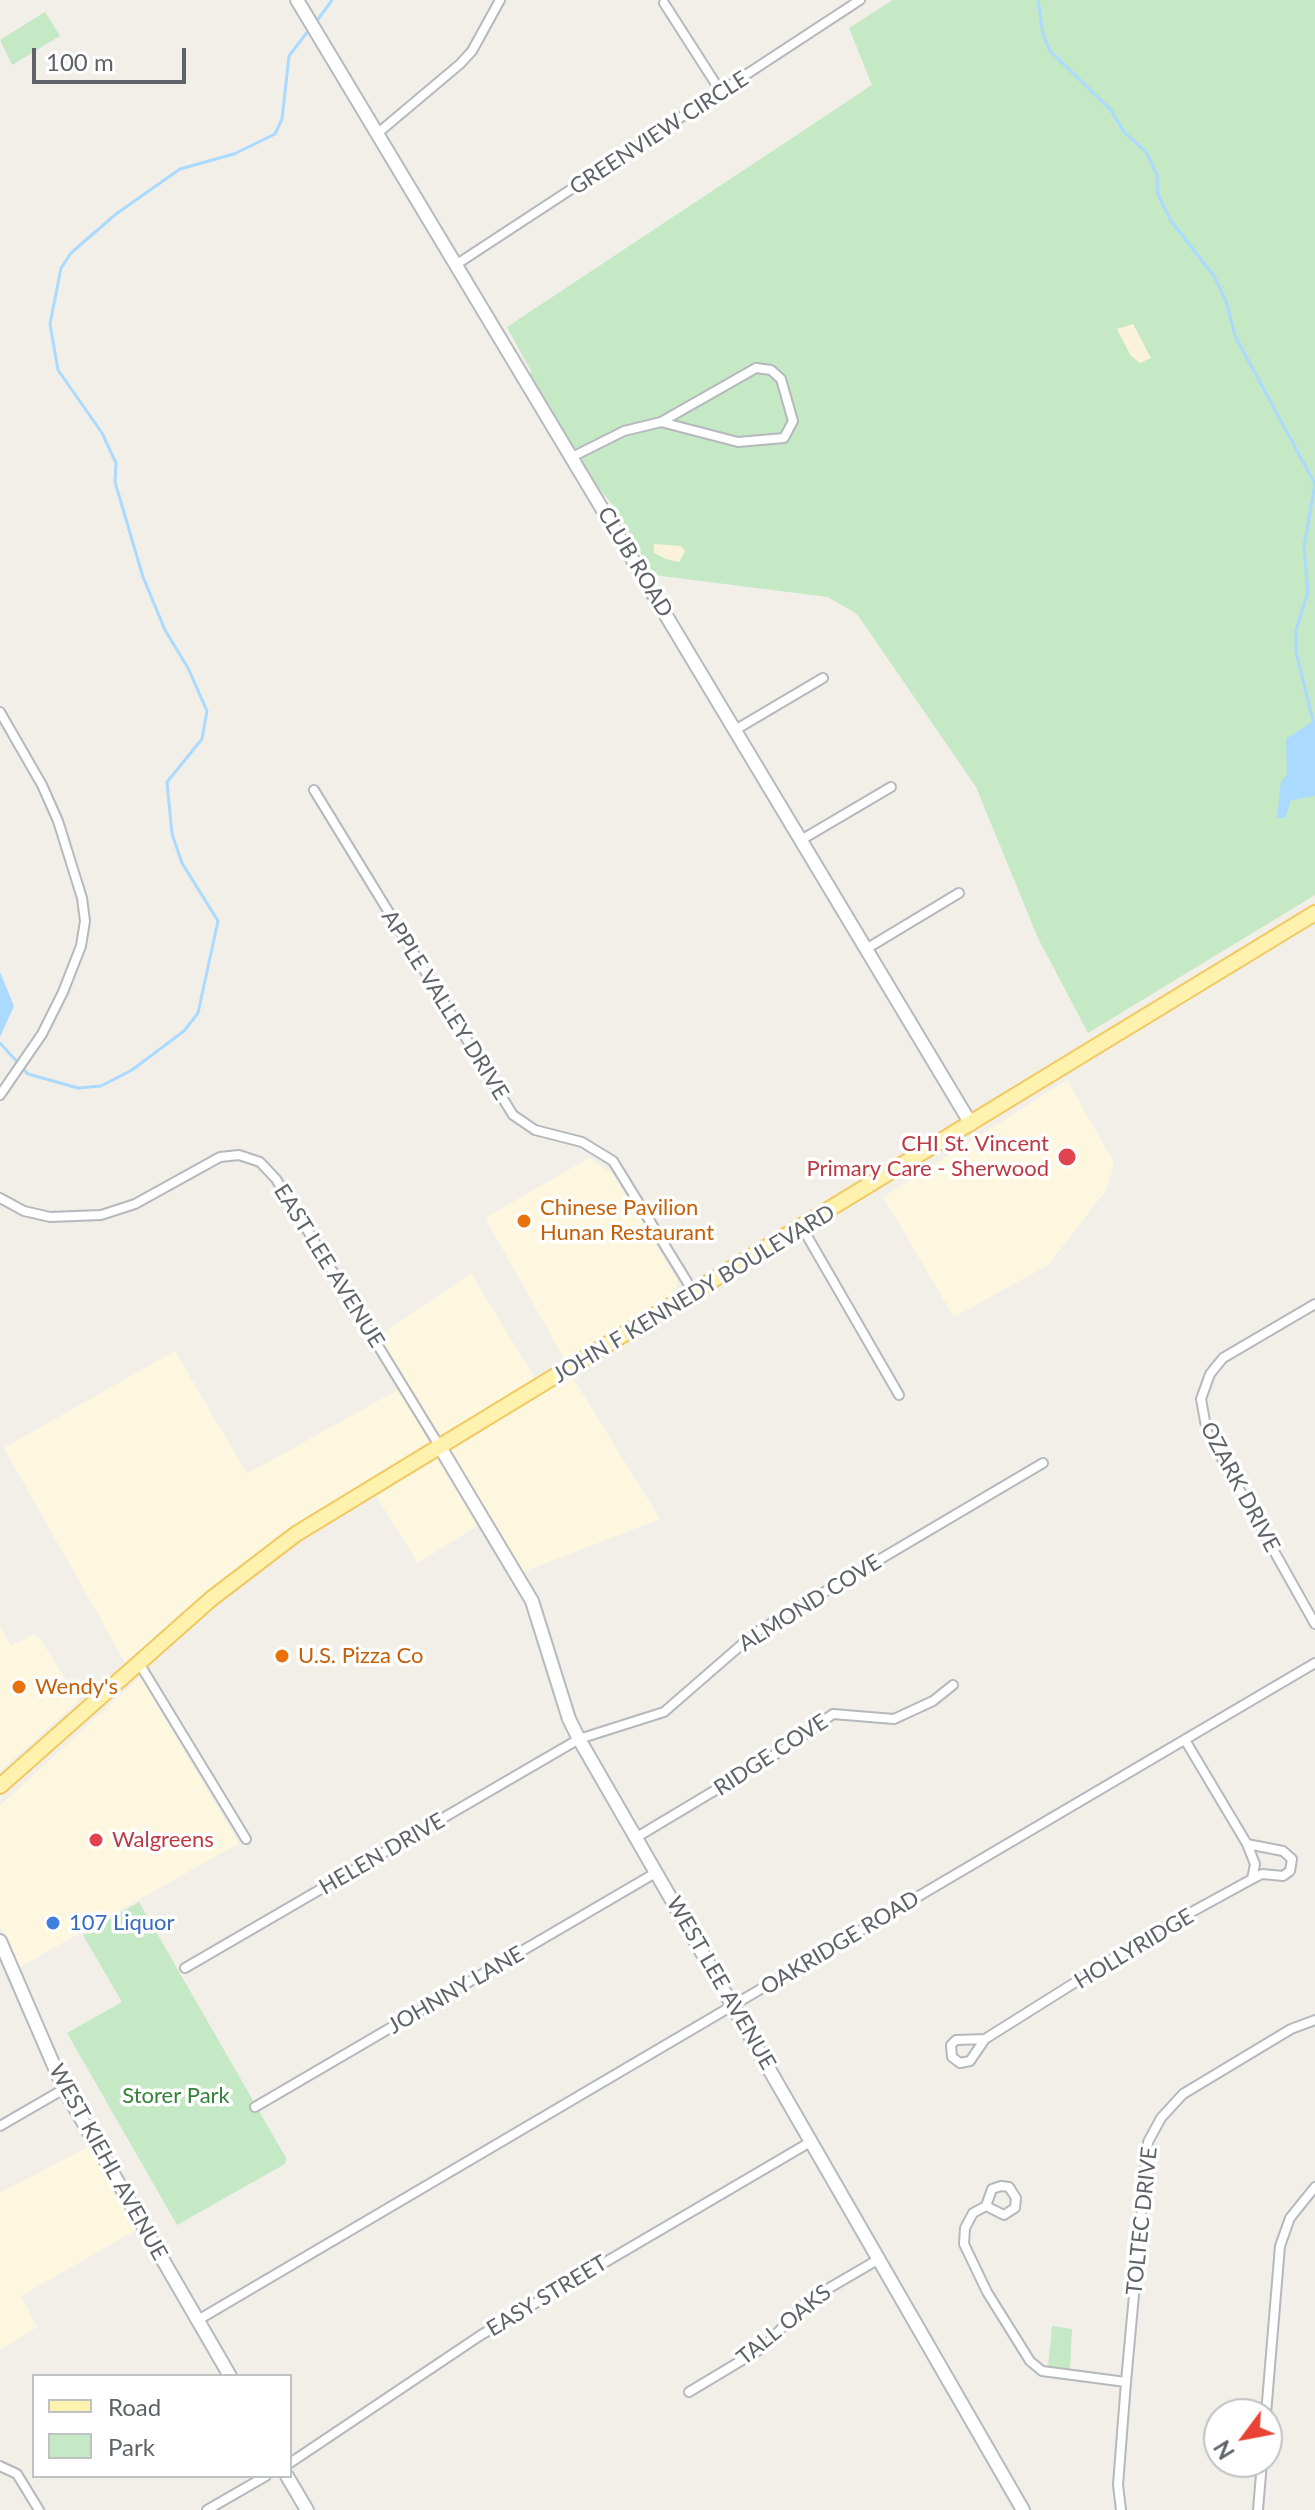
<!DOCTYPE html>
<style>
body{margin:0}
#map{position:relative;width:1315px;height:2510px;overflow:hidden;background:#f1efe8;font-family:Lato,sans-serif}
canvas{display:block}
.legend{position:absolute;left:32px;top:2374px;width:260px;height:104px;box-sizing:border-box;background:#fff;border:2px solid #bfc1c3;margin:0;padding:10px 14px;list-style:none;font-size:24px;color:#5f6368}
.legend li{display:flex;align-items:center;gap:16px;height:40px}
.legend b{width:40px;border:2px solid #bfc1c3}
.north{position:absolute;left:1203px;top:2398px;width:80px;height:80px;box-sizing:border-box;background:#fff;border:2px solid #bfc1c3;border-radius:50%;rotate:238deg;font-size:22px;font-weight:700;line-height:32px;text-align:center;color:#5f6368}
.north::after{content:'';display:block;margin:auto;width:28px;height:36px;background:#ea4335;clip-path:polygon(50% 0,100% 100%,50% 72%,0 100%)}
.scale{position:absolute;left:32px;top:48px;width:154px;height:36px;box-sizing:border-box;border:4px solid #5f6368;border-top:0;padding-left:10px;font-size:24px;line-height:28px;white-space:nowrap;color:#5f6368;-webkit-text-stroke:6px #fff;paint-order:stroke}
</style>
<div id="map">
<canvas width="1315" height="2510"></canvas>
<ul class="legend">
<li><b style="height:10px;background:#fff2af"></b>Road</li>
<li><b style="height:22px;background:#c5e8c5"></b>Park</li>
</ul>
<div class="north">N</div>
<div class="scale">100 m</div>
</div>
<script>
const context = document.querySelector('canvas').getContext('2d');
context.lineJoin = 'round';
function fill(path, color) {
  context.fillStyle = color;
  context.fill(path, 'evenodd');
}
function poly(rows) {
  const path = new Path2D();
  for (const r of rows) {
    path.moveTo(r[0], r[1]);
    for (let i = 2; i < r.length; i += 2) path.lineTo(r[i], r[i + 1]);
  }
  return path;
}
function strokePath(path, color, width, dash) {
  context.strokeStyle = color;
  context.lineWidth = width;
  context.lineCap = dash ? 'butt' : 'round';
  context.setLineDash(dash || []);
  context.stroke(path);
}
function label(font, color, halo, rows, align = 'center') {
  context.font = font + ' Lato,sans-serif';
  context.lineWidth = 7;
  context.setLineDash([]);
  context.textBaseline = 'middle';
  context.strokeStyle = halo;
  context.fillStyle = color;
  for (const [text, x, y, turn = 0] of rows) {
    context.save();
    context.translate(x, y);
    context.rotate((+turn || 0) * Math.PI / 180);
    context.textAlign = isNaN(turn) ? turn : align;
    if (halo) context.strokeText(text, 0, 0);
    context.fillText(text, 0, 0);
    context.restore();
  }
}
fill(poly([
 [1067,1080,1114,1163,1107,1189,1048,1265,954,1317,883,1197],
 [589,1158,613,1174,677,1279,677,1287,668,1297,565,1360,485,1218],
 [471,1274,540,1386,568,1370,660,1519,518,1574,485,1521,418,1563,372,1489,296,1534,130,1671,4,1448,175,1351,247,1474,403,1387,374,1339],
 [0,1627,11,1646,34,1634,40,1639,79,1700,0,1771],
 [140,1677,239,1843,20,1967,0,1928,0,1806],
 [94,2144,143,2226,21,2296,37,2327,0,2350,0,2193]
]), '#fef7e0');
fill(poly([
 [893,0,1315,0,1315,895,1088,1033,1038,938,976,787,857,614,828,597,654,575,612,504,572,457,529,385,531,371,507,327,872,85,849,28],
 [45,12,60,36,12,65,0,40],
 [139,1902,286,2158,285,2164,177,2225,67,2033,122,2002,83,1935],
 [1052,2326,1072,2329,1070,2370,1048,2368]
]), '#c5e8c5');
fill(poly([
 [1133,324,1151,358,1140,363,1131,356,1117,329],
 [654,544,681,546,685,551,679,562,666,559,654,553]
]), '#fbf3d9');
fill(poly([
 [1315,720,1315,796,1291,800,1285,818,1277,818,1281,782,1287,774,1286,739],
 [0,972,14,1006,0,1037]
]), '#aadaff');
strokePath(poly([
 [1038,0,1043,34,1050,51,1111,110,1124,132,1146,152,1157,175,1158,195,1171,221,1214,276,1226,301,1235,336,1315,484,1304,547,1308,592,1296,630,1296,652,1313,721],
 [316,22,332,0],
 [0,1043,28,1074,78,1088,101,1086,132,1070,184,1031,198,1013,218,921,182,863,172,834,167,782,202,739,207,711,188,668,165,630,143,577,115,482,116,463,102,433,58,370,50,324,61,268,71,253,116,214,180,169,234,154,275,134,282,119,289,56,311,27]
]), '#aadaff', 3);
const street = poly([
 [664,3,721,92],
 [378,133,460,64,472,51,500,0],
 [457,264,860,0],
 [756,368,771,370,781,379,793,421,784,438,738,442,661,422,756,368],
 [572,457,624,431,661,422],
 [0,712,42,785,58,821,82,898,85,921,81,946,63,992,42,1034,0,1095],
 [735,730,823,678],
 [314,790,513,1115,535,1130,582,1142,613,1161,694,1293],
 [801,840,891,787],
 [866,949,959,893],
 [0,1198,24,1211,50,1217,101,1215,135,1204,220,1157,239,1155,260,1162,276,1179,440,1447],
 [803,1229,899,1395],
 [1315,1304,1223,1358,1210,1374,1201,1399,1207,1432,1315,1624],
 [139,1663,246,1839],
 [1185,1740,1247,1844,1283,1851,1292,1859,1290,1871,1283,1876,1262,1874,1252,1879],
 [637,1837,779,1752,833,1714,894,1719,933,1701,953,1685],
 [185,1968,579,1739,664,1712,755,1633,1043,1463],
 [985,2039,956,2040,951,2045,952,2057,960,2063,970,2061,985,2039,1157,1931,1252,1879,1255,1864,1247,1844],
 [255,2107,657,1872],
 [0,2126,64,2089],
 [986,2206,992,2189,1001,2186,1009,2187,1016,2198,1015,2208,1004,2215,986,2206,973,2213,965,2228,964,2244,987,2292,1030,2361,1042,2371,1126,2382],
 [198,2320,1315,1663],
 [689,2392,764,2347,807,2301,879,2259],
 [1266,2414,1280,2246,1290,2218,1315,2187],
 [290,2463,481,2335,812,2141],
 [0,2466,17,2474,39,2510],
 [207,2510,266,2476],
 [1121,2510,1118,2485,1126,2382,1148,2142,1161,2118,1183,2094,1291,2029,1315,2020],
 [1258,2510,1262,2462]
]);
const secondary = poly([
 [297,0,971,1124],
 [440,1447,532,1601,569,1719,579,1739,1023,2510],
 [0,1941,64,2089,230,2376],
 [287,2476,307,2510]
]);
const primary = poly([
 [0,1786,211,1599,296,1534,1315,913]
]);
strokePath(street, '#b5b8bc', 12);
strokePath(secondary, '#b6babf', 16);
strokePath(primary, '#f2c960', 18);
strokePath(street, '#fff', 8);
strokePath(secondary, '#fff', 12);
strokePath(primary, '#fff2af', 14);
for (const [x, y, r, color] of [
 [1067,1157,10,"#e0444e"],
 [524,1221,8,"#e8710a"],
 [282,1656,8,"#e8710a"],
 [19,1687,8,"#e8710a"],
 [96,1840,8,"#e0444e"],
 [53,1923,8,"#3f7fe0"]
]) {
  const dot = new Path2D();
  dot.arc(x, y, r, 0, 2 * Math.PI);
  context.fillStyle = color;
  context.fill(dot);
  strokePath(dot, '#fff', 3);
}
label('22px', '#5f6368', '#fff', [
 ["GREENVIEW CIRCLE",659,133,-33],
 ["CLUB ROAD",635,562,59],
 ["APPLE VALLEY DRIVE",445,1005,58],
 ["EAST LEE AVENUE",329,1266,58],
 ["JOHN F KENNEDY BOULEVARD",694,1294,-31],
 ["OZARK DRIVE",1240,1487,62],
 ["ALMOND COVE",810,1603,-32],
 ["RIDGE COVE",771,1755,-33],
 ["HELEN DRIVE",382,1854,-30],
 ["OAKRIDGE ROAD",840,1943,-31],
 ["HOLLYRIDGE",1134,1949,-31],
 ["WEST LEE AVENUE",721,1983,60],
 ["JOHNNY LANE",456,1990,-30],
 ["WEST KIEHL AVENUE",108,2162,61],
 ["TOLTEC DRIVE",1142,2221,-84],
 ["EASY STREET",547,2296,-31],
 ["TALL OAKS",784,2325,-39]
]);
label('22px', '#be3a42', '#fff', [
 ["CHI St. Vincent",1049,1144],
 ["Primary Care - Sherwood",1049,1169],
 ["Walgreens",112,1840,"left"]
], 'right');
label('22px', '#c56008', '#fff', [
 ["Chinese Pavilion",540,1208],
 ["Hunan Restaurant",540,1233],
 ["U.S. Pizza Co",298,1656],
 ["Wendy's",35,1687]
], 'left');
label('22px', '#366cbe', '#fff', [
 ["107 Liquor",69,1923]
], 'left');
label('22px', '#348238', '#fff', [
 ["Storer Park",176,2096]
]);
</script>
